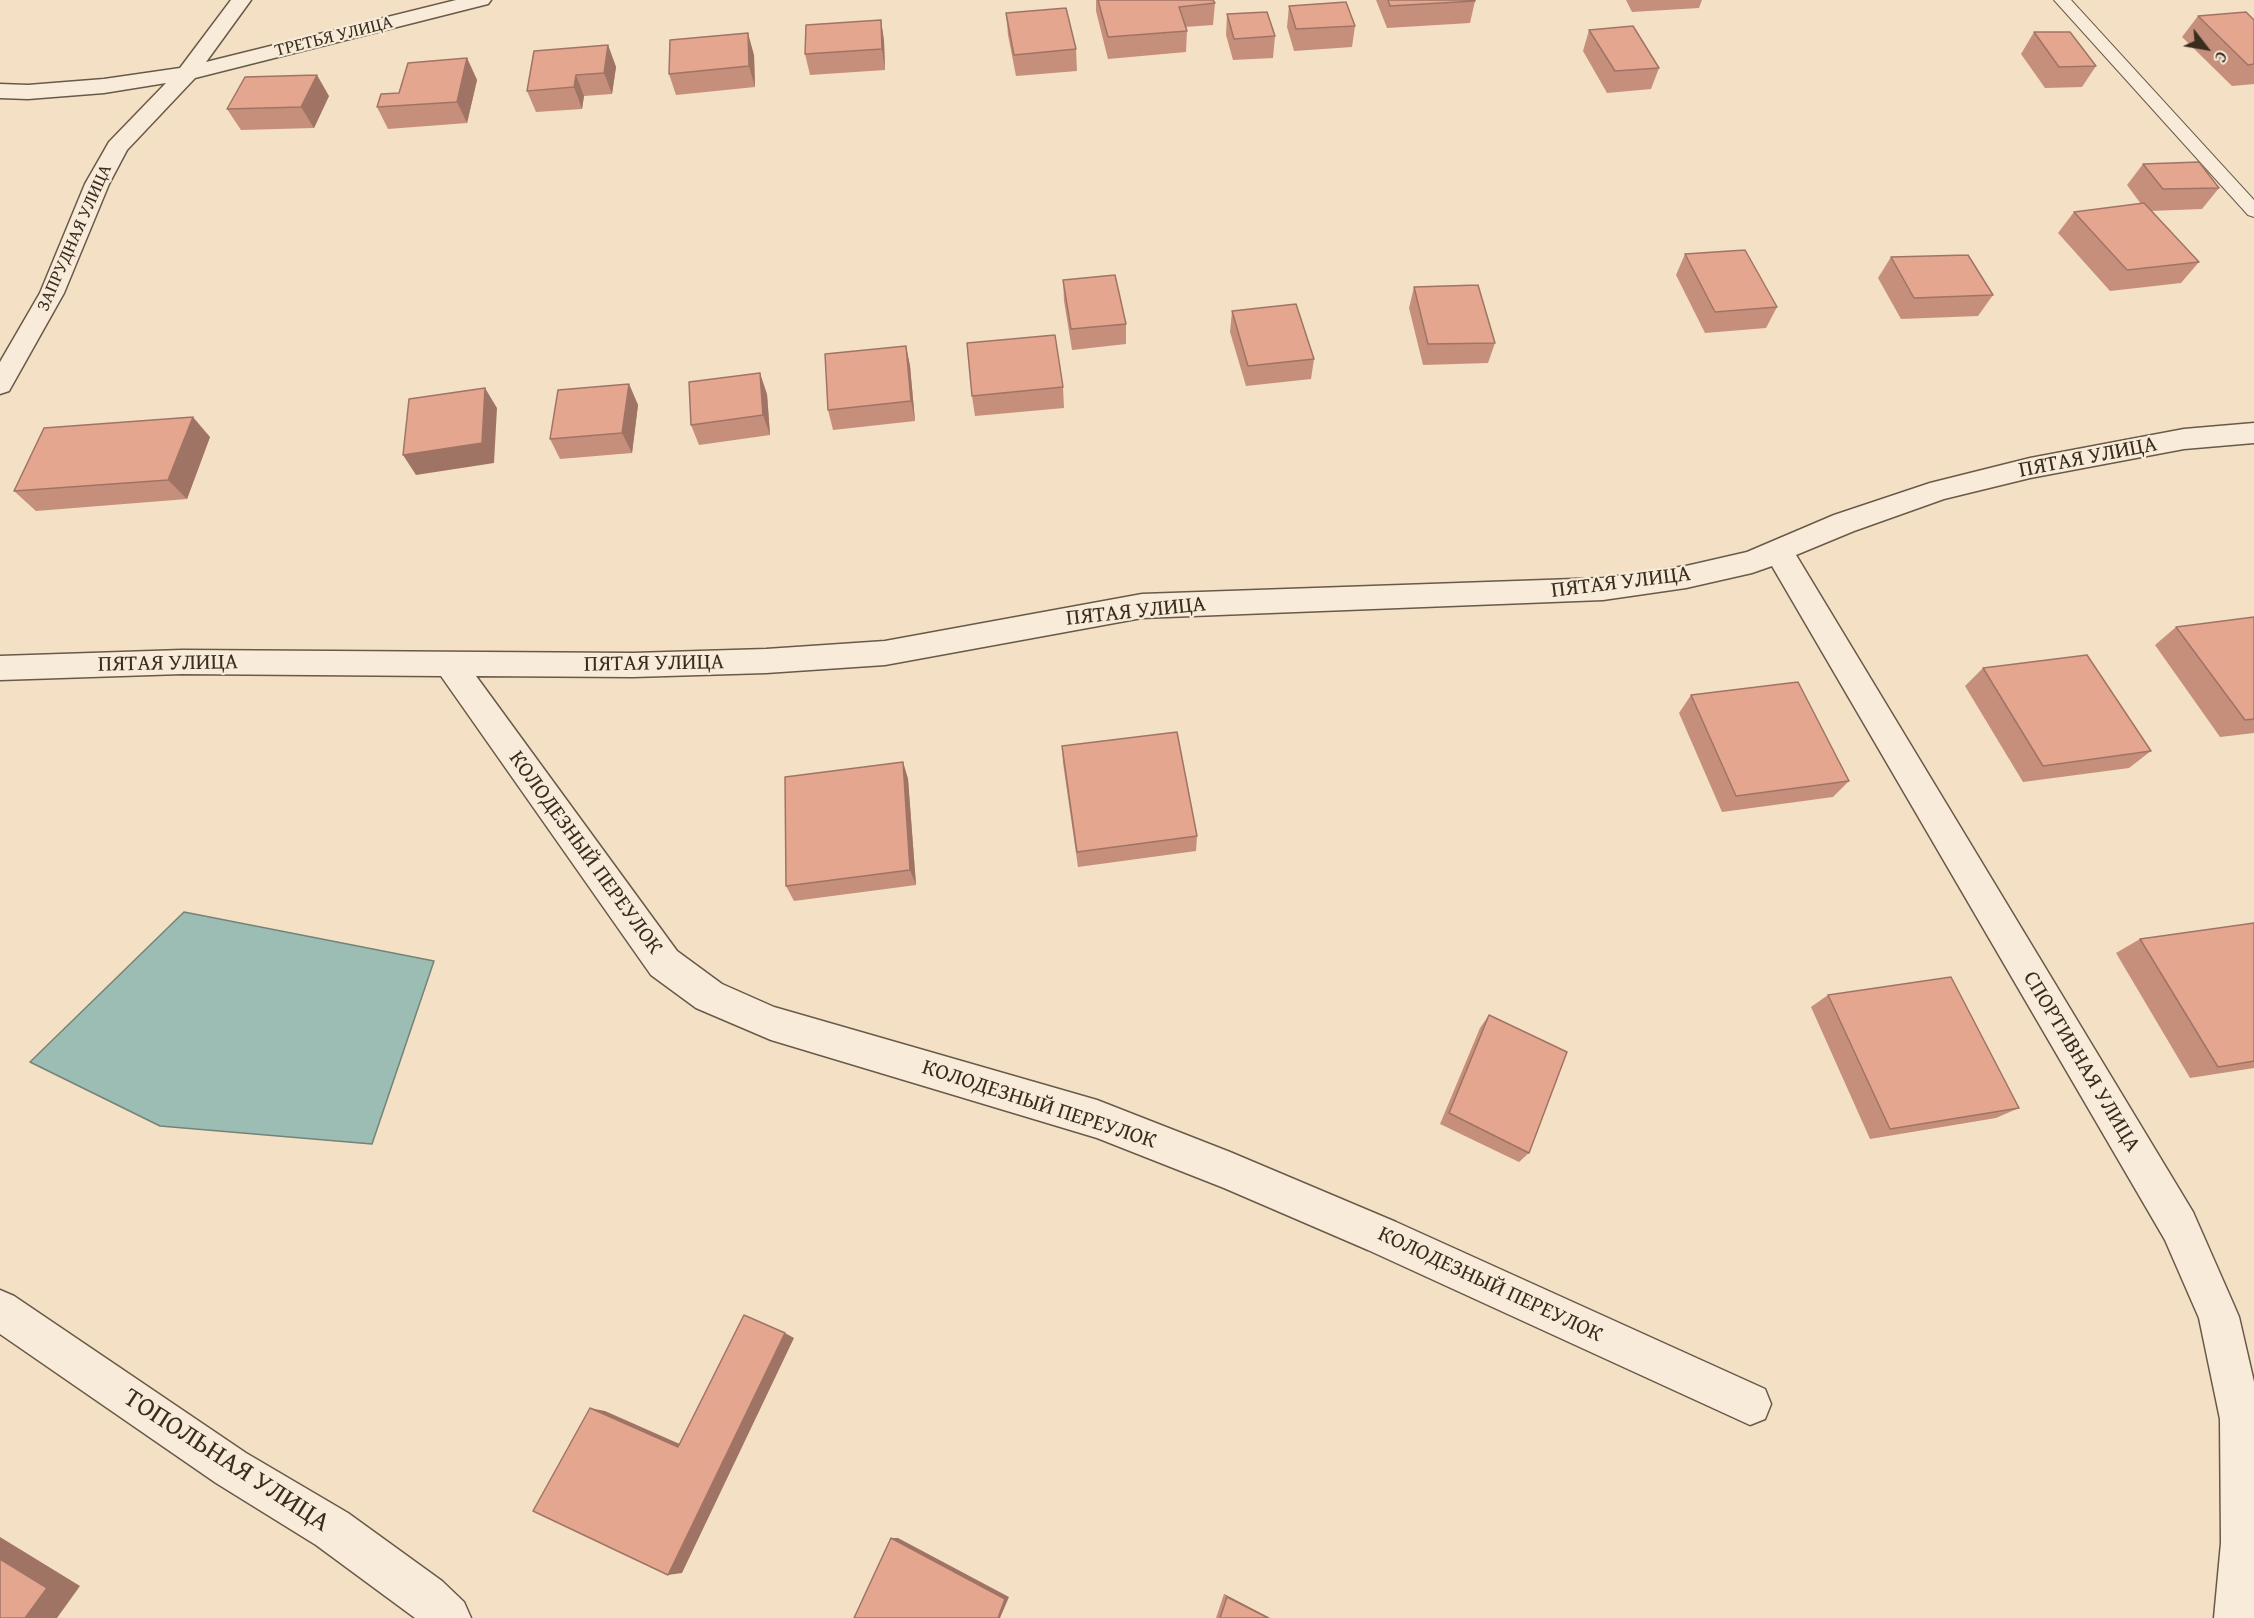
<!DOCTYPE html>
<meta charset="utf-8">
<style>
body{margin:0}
#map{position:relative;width:2254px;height:1618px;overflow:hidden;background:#f4e0c4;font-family:"Gentium Book Plus",serif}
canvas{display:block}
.north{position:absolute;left:2176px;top:18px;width:60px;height:60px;-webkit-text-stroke:4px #f8ebd9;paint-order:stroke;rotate:121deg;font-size:16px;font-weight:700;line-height:24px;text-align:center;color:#392d1e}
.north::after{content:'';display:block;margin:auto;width:21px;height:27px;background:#392d1e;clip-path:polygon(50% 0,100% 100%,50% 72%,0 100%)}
</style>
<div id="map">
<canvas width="2254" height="1618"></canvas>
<div class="north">С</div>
</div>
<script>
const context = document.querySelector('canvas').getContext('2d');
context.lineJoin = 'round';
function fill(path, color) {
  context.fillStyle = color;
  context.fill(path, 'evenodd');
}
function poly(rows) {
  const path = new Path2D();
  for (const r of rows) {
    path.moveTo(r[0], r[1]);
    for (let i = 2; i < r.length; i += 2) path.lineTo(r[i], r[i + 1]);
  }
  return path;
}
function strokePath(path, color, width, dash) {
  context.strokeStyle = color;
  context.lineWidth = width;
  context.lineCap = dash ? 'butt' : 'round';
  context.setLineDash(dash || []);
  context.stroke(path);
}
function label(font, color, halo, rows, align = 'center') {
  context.font = font + ' "Gentium Book Plus",serif';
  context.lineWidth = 4.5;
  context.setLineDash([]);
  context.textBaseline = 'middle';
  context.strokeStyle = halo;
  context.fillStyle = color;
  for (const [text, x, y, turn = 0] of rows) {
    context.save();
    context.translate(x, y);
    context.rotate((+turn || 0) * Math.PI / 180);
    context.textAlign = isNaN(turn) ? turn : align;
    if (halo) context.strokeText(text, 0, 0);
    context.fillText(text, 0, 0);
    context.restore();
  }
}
const water = poly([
 [184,912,434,961,372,1144,160,1126,30,1062,184,912]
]);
fill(water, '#9cbdb4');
strokePath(water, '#748378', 1.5);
const service = poly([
 [2054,0,2071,0,2254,200,2254,217,2248,215,2054,0]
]);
const minor = poly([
 [231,0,251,0,206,62,456,0,491,0,488,4,195,78,127,150,109,184,64,293,9,391,0,394,0,362,40,293,85,184,109,142,166,83,104,93,28,99,0,98,0,84,28,85,104,79,180,68,231,0],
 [2254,423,2254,443,2184,449,2030,478,1944,499,1854,531,1796,555,2193,1212,2233,1303,2239,1317,2254,1382,2254,1618,2214,1618,2221,1543,2220,1419,2199,1318,2165,1240,1772,566,1752,573,1686,588,1603,600,1142,618,885,665,766,673,633,677,476,676,677,951,722,984,774,1007,1097,1100,1230,1152,1396,1222,1765,1389,1771,1404,1765,1419,1750,1425,1368,1250,1224,1188,1097,1138,771,1040,696,1008,651,975,441,676,182,674,0,680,0,656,182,650,633,653,766,649,885,641,1142,594,1603,578,1686,566,1747,552,1834,515,1930,483,2030,458,2184,429,2254,423],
 [0,1290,14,1296,246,1453,348,1513,442,1581,464,1602,471,1618,415,1618,316,1545,216,1483,0,1334,0,1290]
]);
strokePath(service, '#685a48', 2);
strokePath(minor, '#685a48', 3);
fill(service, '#f8ebd9');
fill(minor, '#f8ebd9');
fill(poly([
 [1096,0,1213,0,1215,3,1213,25,1185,27,1187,31,1186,52,1108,59,1096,11],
 [1376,0,1475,0,1475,1,1470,23,1387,28],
 [1626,0,1702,0,1699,8,1632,12],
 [1289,6,1355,26,1352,47,1294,51,1287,27],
 [1006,13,1076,49,1077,71,1016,76,1008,35],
 [1227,14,1275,36,1273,58,1233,60,1226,35],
 [2198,16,2254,20,2254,84,2232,86,2182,37],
 [881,20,884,41,885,70,810,75,805,54],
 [1589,30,1659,68,1651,89,1607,93,1583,51],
 [2034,32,2096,66,2082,87,2045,88,2021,54],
 [608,45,616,67,612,94,584,96,582,109,536,112,527,91],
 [754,55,755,87,676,95,669,74],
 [467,58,477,80,467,123,388,129,377,107,399,93],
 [329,96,314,128,241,130,227,109],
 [2143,164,2219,188,2202,209,2150,211,2199,262,2181,283,2110,291,2058,233,2074,212,2141,204,2127,185],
 [1685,254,1777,307,1766,328,1705,333,1676,275],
 [1891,257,1993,295,1978,316,1901,319,1878,278],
 [1063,280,1126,324,1126,344,1072,350,1064,301],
 [1414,287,1495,343,1488,363,1423,365,1409,308],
 [1232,311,1314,359,1311,379,1246,386,1230,332],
 [906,346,910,366,915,421,833,430,828,410],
 [629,384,638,405,632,453,560,459,550,439],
 [1063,387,1064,408,975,416,972,396],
 [767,394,770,435,699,445,691,425],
 [210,437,187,499,36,511,14,491],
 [2254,617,2254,733,2220,737,2155,645,2176,627],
 [1983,668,2151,751,2129,768,2023,782,1965,686],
 [1691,695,1849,781,1833,797,1722,812,1679,713],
 [1062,746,1197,836,1196,851,1078,867,1063,763],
 [903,762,908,779,916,885,794,901,786,886],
 [2254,923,2254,1068,2190,1078,2116,953,2140,939],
 [1828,995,2019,1108,1996,1118,1870,1139,1811,1007],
 [1489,1015,1529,1153,1519,1162,1440,1124,1480,1028],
 [1224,1594,1270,1618,1216,1618]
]), '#c58f7c');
fill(poly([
 [881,20,884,41,885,70,882,49],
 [748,33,754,55,755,87,749,66],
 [608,45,616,67,612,94,604,73],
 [467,58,477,80,467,123,457,102],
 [317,75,329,96,314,128,301,107],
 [576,75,584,96,582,109,574,87],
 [906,346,910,366,915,421,911,401],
 [760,373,767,394,770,435,763,415],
 [629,384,638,405,632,453,622,433],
 [485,388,497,408,494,463,416,475,403,455],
 [193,417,210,437,187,499,168,480],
 [903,762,908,779,916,885,910,870],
 [785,1333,794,1338,682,1573,668,1575],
 [590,1408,605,1411,691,1449,678,1447],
 [0,1537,80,1586,57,1618,25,1618,0,1559],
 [891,1538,898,1538,1009,1597,1000,1618,998,1618],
 [1224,1594,1270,1618,1268,1618,1227,1597]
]), '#a07465');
const building = poly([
 [1098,0,1213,0,1215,3,1179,7,1187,31,1108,37,1098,0],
 [1388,0,1475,0,1475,1,1390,6,1388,0],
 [1346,2,1355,26,1296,29,1289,6,1346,2],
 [1066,8,1076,49,1014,55,1006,13,1066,8],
 [1267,12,1275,36,1234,39,1227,14,1267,12],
 [2246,12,2254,20,2254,64,2248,65,2198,16,2246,12],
 [881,20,882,49,805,54,806,25,881,20],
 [1633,26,1659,68,1615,71,1589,30,1633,26],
 [2034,32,2070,32,2096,66,2059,67,2034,32],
 [748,33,749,66,669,74,670,40,748,33],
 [608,45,604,73,576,75,574,87,527,91,534,51,608,45],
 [467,58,457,102,377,107,381,94,399,93,408,63,467,58],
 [317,75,301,107,227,109,245,77,317,75],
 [2199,162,2219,188,2163,189,2143,164,2199,162],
 [2144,203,2199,262,2127,270,2074,212,2144,203],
 [1745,250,1777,307,1715,312,1685,254,1745,250],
 [1968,255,1993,295,1914,298,1891,257,1968,255],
 [1115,275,1126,324,1071,329,1063,280,1115,275],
 [1478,285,1495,343,1428,344,1414,287,1478,285],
 [1296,304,1314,359,1248,366,1232,311,1296,304],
 [1055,335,1063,387,972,396,967,343,1055,335],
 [906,346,911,401,828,410,825,354,906,346],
 [760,373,763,415,691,425,689,382,760,373],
 [629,384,622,433,550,439,558,390,629,384],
 [485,388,482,443,403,455,409,399,485,388],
 [193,417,168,480,14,491,44,428,193,417],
 [2254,617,2254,719,2245,720,2176,627,2254,617],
 [2087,655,2151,751,2043,766,1983,668,2087,655],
 [1798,682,1849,781,1736,796,1691,695,1798,682],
 [1177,732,1197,836,1077,852,1062,746,1177,732],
 [903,762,910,870,786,886,785,777,903,762],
 [2254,923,2254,1061,2218,1067,2140,939,2254,923],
 [1951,977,2019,1108,1890,1129,1828,995,1951,977],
 [1489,1015,1567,1052,1529,1153,1449,1113,1489,1015],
 [744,1315,785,1333,668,1575,533,1511,590,1408,678,1447,744,1315],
 [891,1538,1005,1599,998,1618,854,1618,891,1538],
 [0,1559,47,1588,25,1618,0,1618,0,1559],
 [1227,1597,1268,1618,1220,1618,1227,1597]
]);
fill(building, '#e5a690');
strokePath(building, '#a07465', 1.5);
label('18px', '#392d1e', '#f8ebd9', [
 ["ТРЕТЬЯ УЛИЦА",334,37,-14],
 ["ЗАПРУДНАЯ УЛИЦА",75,238,-66]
]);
label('22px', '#392d1e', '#f8ebd9', [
 ["ПЯТАЯ УЛИЦА",2088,458,-11],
 ["ПЯТАЯ УЛИЦА",1621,583,-7],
 ["ПЯТАЯ УЛИЦА",1136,612,-6],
 ["ПЯТАЯ УЛИЦА",168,664,-1],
 ["ПЯТАЯ УЛИЦА",654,664,-1],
 ["КОЛОДЕЗНЫЙ ПЕРЕУЛОК",585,853,54],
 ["СПОРТИВНАЯ УЛИЦА",2081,1062,59],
 ["КОЛОДЕЗНЫЙ ПЕРЕУЛОК",1039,1105,18],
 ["КОЛОДЕЗНЫЙ ПЕРЕУЛОК",1490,1285,25]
]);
label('27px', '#392d1e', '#f8ebd9', [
 ["ТОПОЛЬНАЯ УЛИЦА",226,1461,33]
]);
</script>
